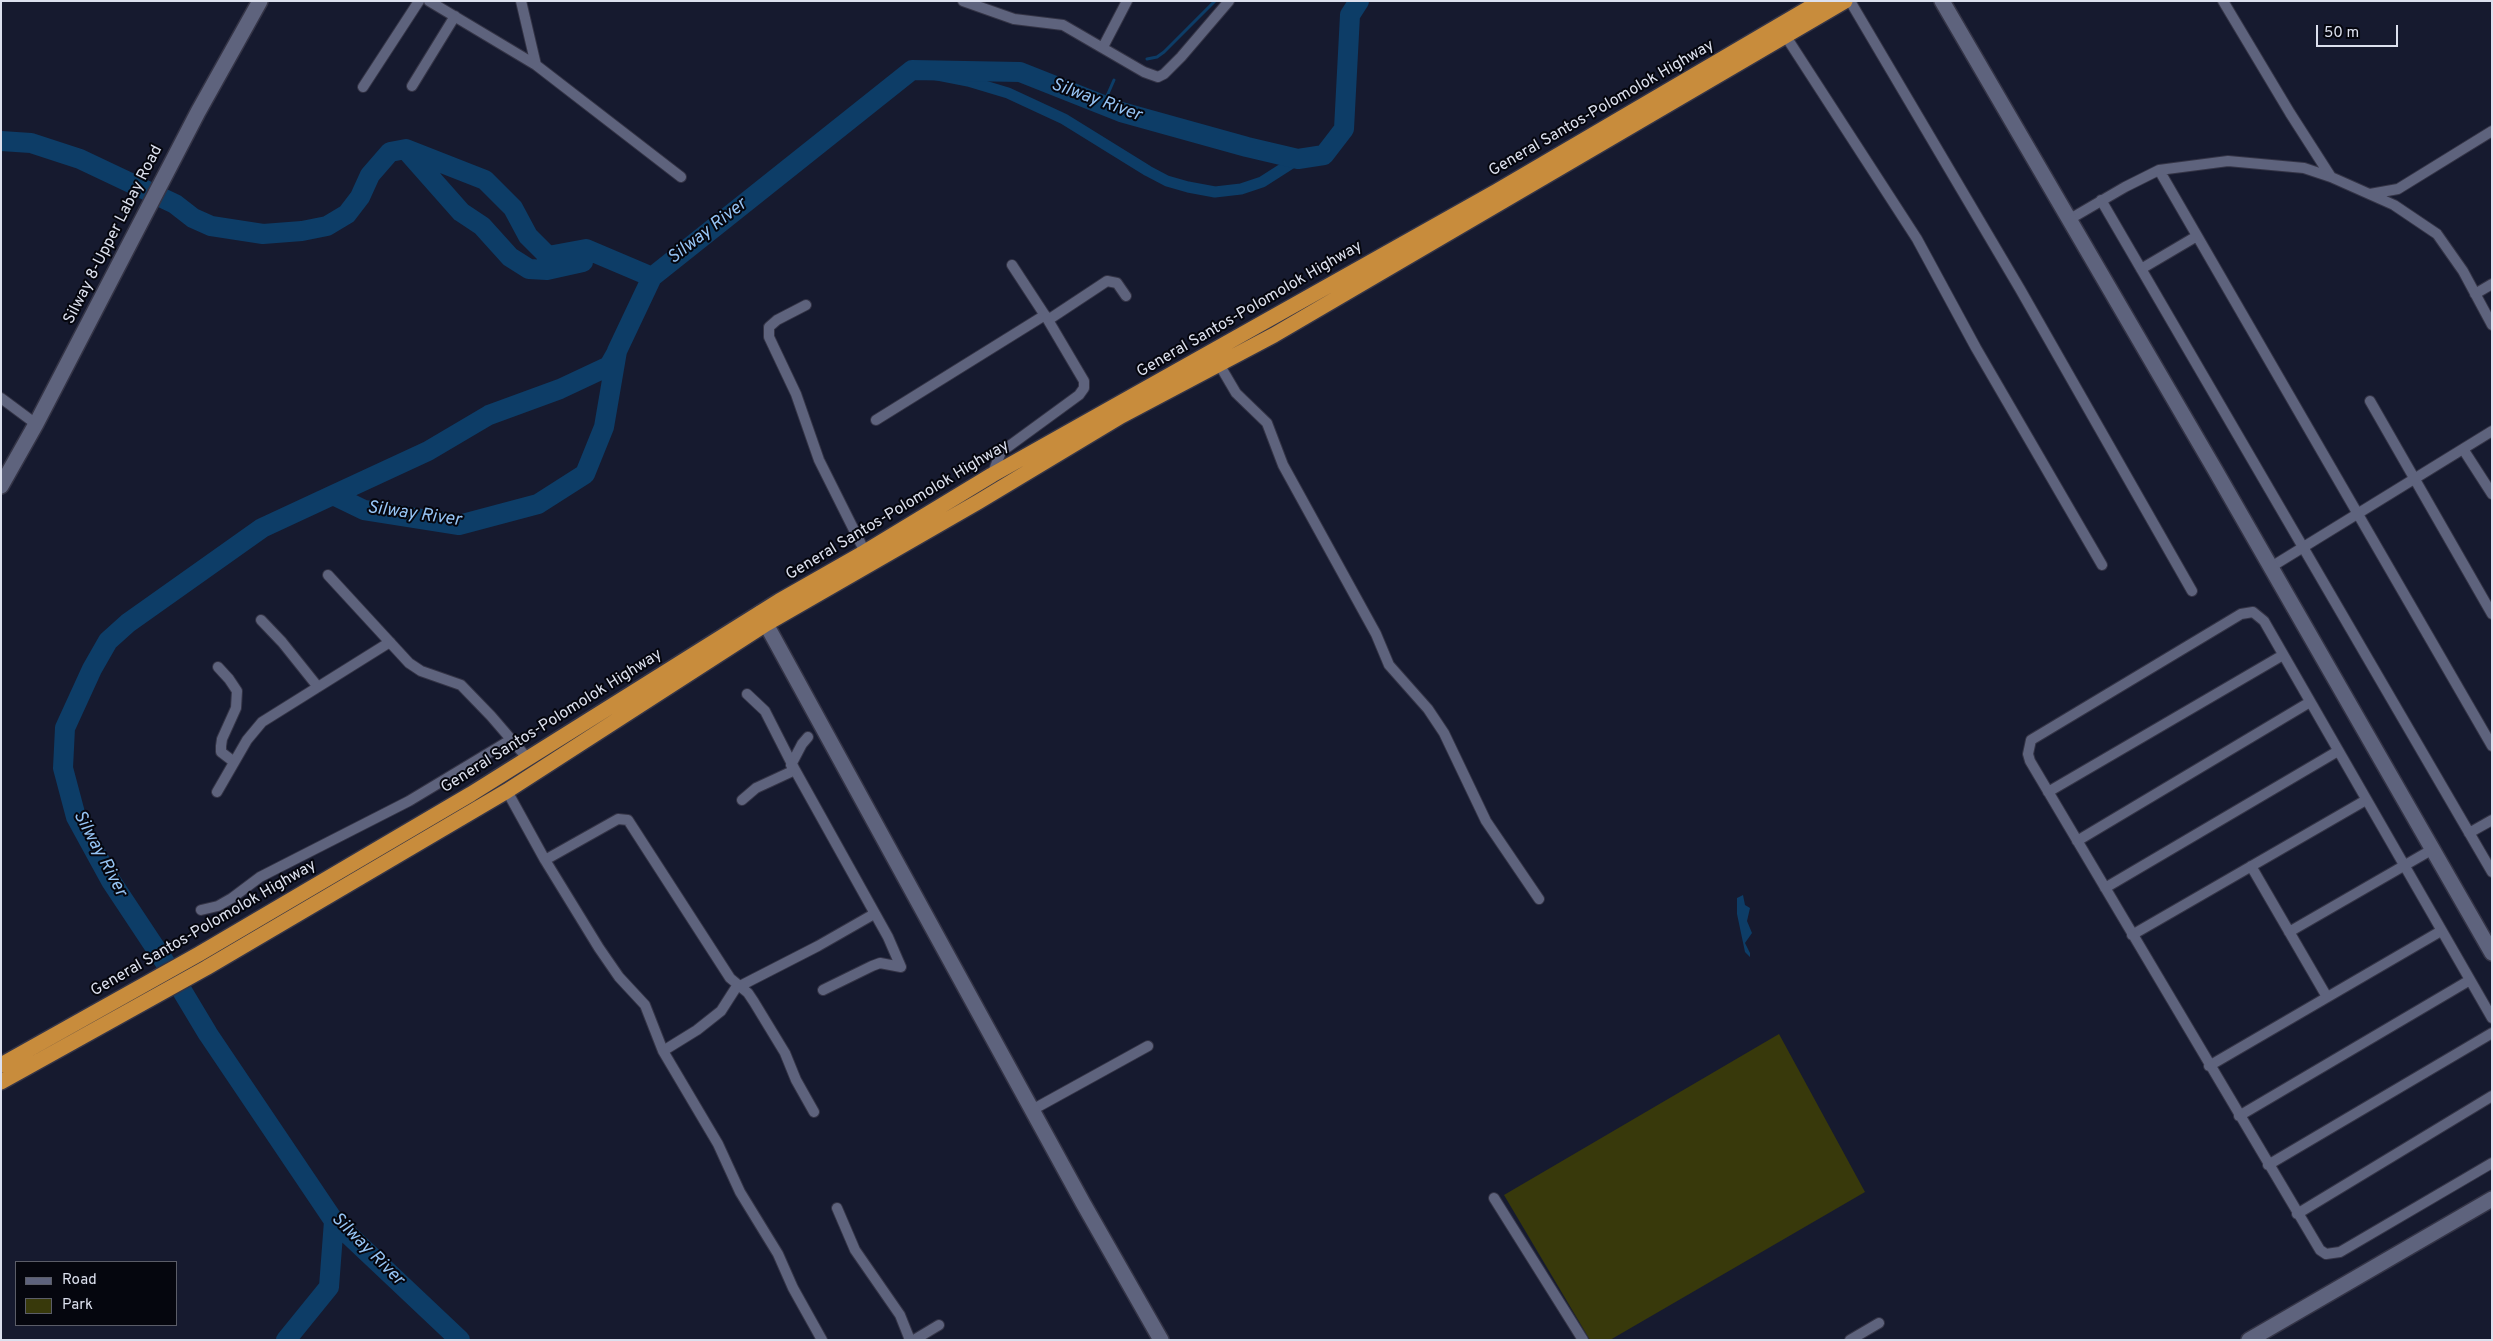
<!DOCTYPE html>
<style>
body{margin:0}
#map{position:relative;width:2493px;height:1341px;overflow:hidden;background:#161a2f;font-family:Overpass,sans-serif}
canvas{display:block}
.frame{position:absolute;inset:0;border:2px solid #dce0ee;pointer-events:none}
.legend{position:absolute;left:15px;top:1261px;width:162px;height:65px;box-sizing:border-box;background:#05060e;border:1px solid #5b5d68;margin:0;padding:6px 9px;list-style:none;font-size:15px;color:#dce0ee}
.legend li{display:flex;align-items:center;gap:10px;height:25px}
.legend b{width:25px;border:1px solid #5b5d68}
.scale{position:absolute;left:2316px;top:25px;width:82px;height:22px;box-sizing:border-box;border:2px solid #dce0ee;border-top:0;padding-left:6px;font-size:15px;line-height:18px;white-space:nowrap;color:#dce0ee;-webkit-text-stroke:4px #05060e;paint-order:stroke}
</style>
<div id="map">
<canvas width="2493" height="1341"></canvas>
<div class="frame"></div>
<ul class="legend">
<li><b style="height:6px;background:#5e637d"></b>Road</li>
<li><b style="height:14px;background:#38390b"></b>Park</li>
</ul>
<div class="scale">50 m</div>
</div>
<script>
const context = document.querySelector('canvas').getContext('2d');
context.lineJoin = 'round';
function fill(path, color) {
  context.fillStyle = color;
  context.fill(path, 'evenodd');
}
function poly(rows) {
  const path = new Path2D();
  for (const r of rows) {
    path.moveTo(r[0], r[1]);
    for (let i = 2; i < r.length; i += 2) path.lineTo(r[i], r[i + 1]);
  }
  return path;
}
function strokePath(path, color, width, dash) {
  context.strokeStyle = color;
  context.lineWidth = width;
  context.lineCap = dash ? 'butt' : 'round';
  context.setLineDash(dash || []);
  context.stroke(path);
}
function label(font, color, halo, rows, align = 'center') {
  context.font = font + ' Overpass,sans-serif';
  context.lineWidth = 4;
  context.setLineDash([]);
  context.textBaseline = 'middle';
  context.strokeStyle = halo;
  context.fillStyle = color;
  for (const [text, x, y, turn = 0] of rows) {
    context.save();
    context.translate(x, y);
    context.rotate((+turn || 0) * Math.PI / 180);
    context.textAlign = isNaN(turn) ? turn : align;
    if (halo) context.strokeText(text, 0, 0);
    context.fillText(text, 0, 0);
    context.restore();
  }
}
fill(poly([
 [1779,1034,1865,1192,1610,1340,1590,1340,1504,1195]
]), '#38390b');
fill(poly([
 [1743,895,1745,905,1750,908,1747,921,1752,933,1745,943,1750,953,1750,957,1745,952,1737,914,1737,898]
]), '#0d3d67');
strokePath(poly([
 [1147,59,1157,57,1164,52,1215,1],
 [1103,105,1114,80]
]), '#0d3d67', 3);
strokePath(poly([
 [912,70,968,81,1008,93,1064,119,1148,171,1167,181,1188,187,1215,192,1241,189,1262,182,1298,159]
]), '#0d3d67', 11);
strokePath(poly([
 [1,141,31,143,80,159,175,204,193,218,211,226,263,234,302,231,327,226,347,214,360,197,370,175,390,152,406,149,485,180,513,208,528,236,548,256,586,249,652,277],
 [407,151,461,212,482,226,510,257,529,269,547,270,583,262],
 [333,495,428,451,489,415,560,389,609,366,617,352],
 [286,1340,329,1287,334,1221],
 [460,1340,334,1221,208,1034,166,964,111,881,76,817,63,768,65,728,92,669,108,641,128,623,262,528,333,495,364,510,459,525,538,504,585,474,604,427,617,351,652,277,912,70,1020,72,1121,112,1247,147,1298,159,1324,155,1344,129,1350,15,1359,1]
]), '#0d3d67', 20);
const street = poly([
 [429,1,536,65,681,177],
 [521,1,536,65],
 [963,1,1014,19,1063,25,1144,72,1158,77,1164,74,1181,57,1229,1],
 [1850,1,2020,289,2192,591],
 [2223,1,2290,113,2331,177],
 [1783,32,1917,239,1976,348,2102,565],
 [1103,47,1127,1],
 [412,86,455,16],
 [363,87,419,1],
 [2159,170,2492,746],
 [2370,194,2398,189,2492,131],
 [2101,200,2492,872],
 [2070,219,2125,187,2159,170,2228,161,2304,168,2331,177,2394,205,2437,234,2463,271,2492,325],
 [2141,269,2197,236],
 [2475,294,2492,284],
 [806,305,777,320,769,327,769,337,796,394,819,460,865,552],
 [1048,320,1107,281,1117,283,1126,296],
 [1219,364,1236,393,1267,423,1283,465,1376,634,1389,665,1428,709,1444,733,1486,821,1539,899],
 [1,398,36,424],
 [2370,401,2492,614],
 [876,420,1045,315],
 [2463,449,2492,494],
 [992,475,1001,452,1079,395,1084,388,1084,381,1048,320,1012,265],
 [2271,567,2492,431],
 [328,575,409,663,421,671,461,685,491,716,528,759],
 [261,620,282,642,318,687],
 [218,667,229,679,237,691,236,708,222,739,221,746,221,752,234,762],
 [747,694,765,711,795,770],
 [791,765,802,744,808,737],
 [507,791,545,860,599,948,619,977,645,1005,663,1051,718,1144,740,1192,778,1254,793,1288,822,1340],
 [217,792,247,740,262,722,390,642],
 [2048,792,2283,655],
 [742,800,756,788,795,770,888,937,901,967,880,963,872,966,823,990],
 [2469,833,2492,820],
 [2077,841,2310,702],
 [545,860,618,819,628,820,730,978,748,993,754,1002,785,1053,796,1080,814,1112],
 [2251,866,2327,997],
 [2105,888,2338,751],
 [201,910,218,906,232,898,260,877,409,801,512,739],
 [2289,932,2433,849],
 [2132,935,2366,800],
 [740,986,818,946,874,914],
 [2492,1018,2264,621,2253,612,2241,614,2031,740,2028,754,2030,761,2320,1250,2326,1254,2340,1252,2492,1163],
 [663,1051,697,1030,721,1011,737,986],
 [2209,1066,2441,931],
 [1032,1110,1148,1046],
 [2239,1116,2470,980],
 [2268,1165,2492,1033],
 [1494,1198,1583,1340],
 [837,1208,855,1250,900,1315,910,1340],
 [2297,1214,2492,1096],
 [914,1340,939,1325],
 [1850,1340,1879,1323]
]);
const secondary = poly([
 [1942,1,2214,468,2492,953],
 [1,486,36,424,198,112,260,1],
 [760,613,1083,1203,1161,1340],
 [2249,1340,2492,1199]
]);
const highway = poly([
 [1,1065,199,954,471,794,779,601,865,552,992,475,1497,191,1821,1],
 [1,1082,206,968,507,791,766,624,978,502,1121,416,1274,335,1845,1]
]);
strokePath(street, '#343446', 12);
strokePath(secondary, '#343446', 18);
strokePath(highway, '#343446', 18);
strokePath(street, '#5e637d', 10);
strokePath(secondary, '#5e637d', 15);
strokePath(highway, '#c88c3c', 15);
label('16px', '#dce0ee', '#05060e', [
 ["General Santos-Polomolok Highway",1602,109,-30],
 ["Silway 8-Upper Labay Road",114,235,-63],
 ["General Santos-Polomolok Highway",1250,310,-30],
 ["General Santos-Polomolok Highway",898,511,-31],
 ["General Santos-Polomolok Highway",552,722,-32],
 ["General Santos-Polomolok Highway",204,929,-30]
]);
label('italic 18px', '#96c4f4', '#05060e', [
 ["Silway River",1096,101,20],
 ["Silway River",708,232,-38],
 ["Silway River",414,515,8],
 ["Silway River",99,854,62],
 ["Silway River",367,1250,45]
]);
</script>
